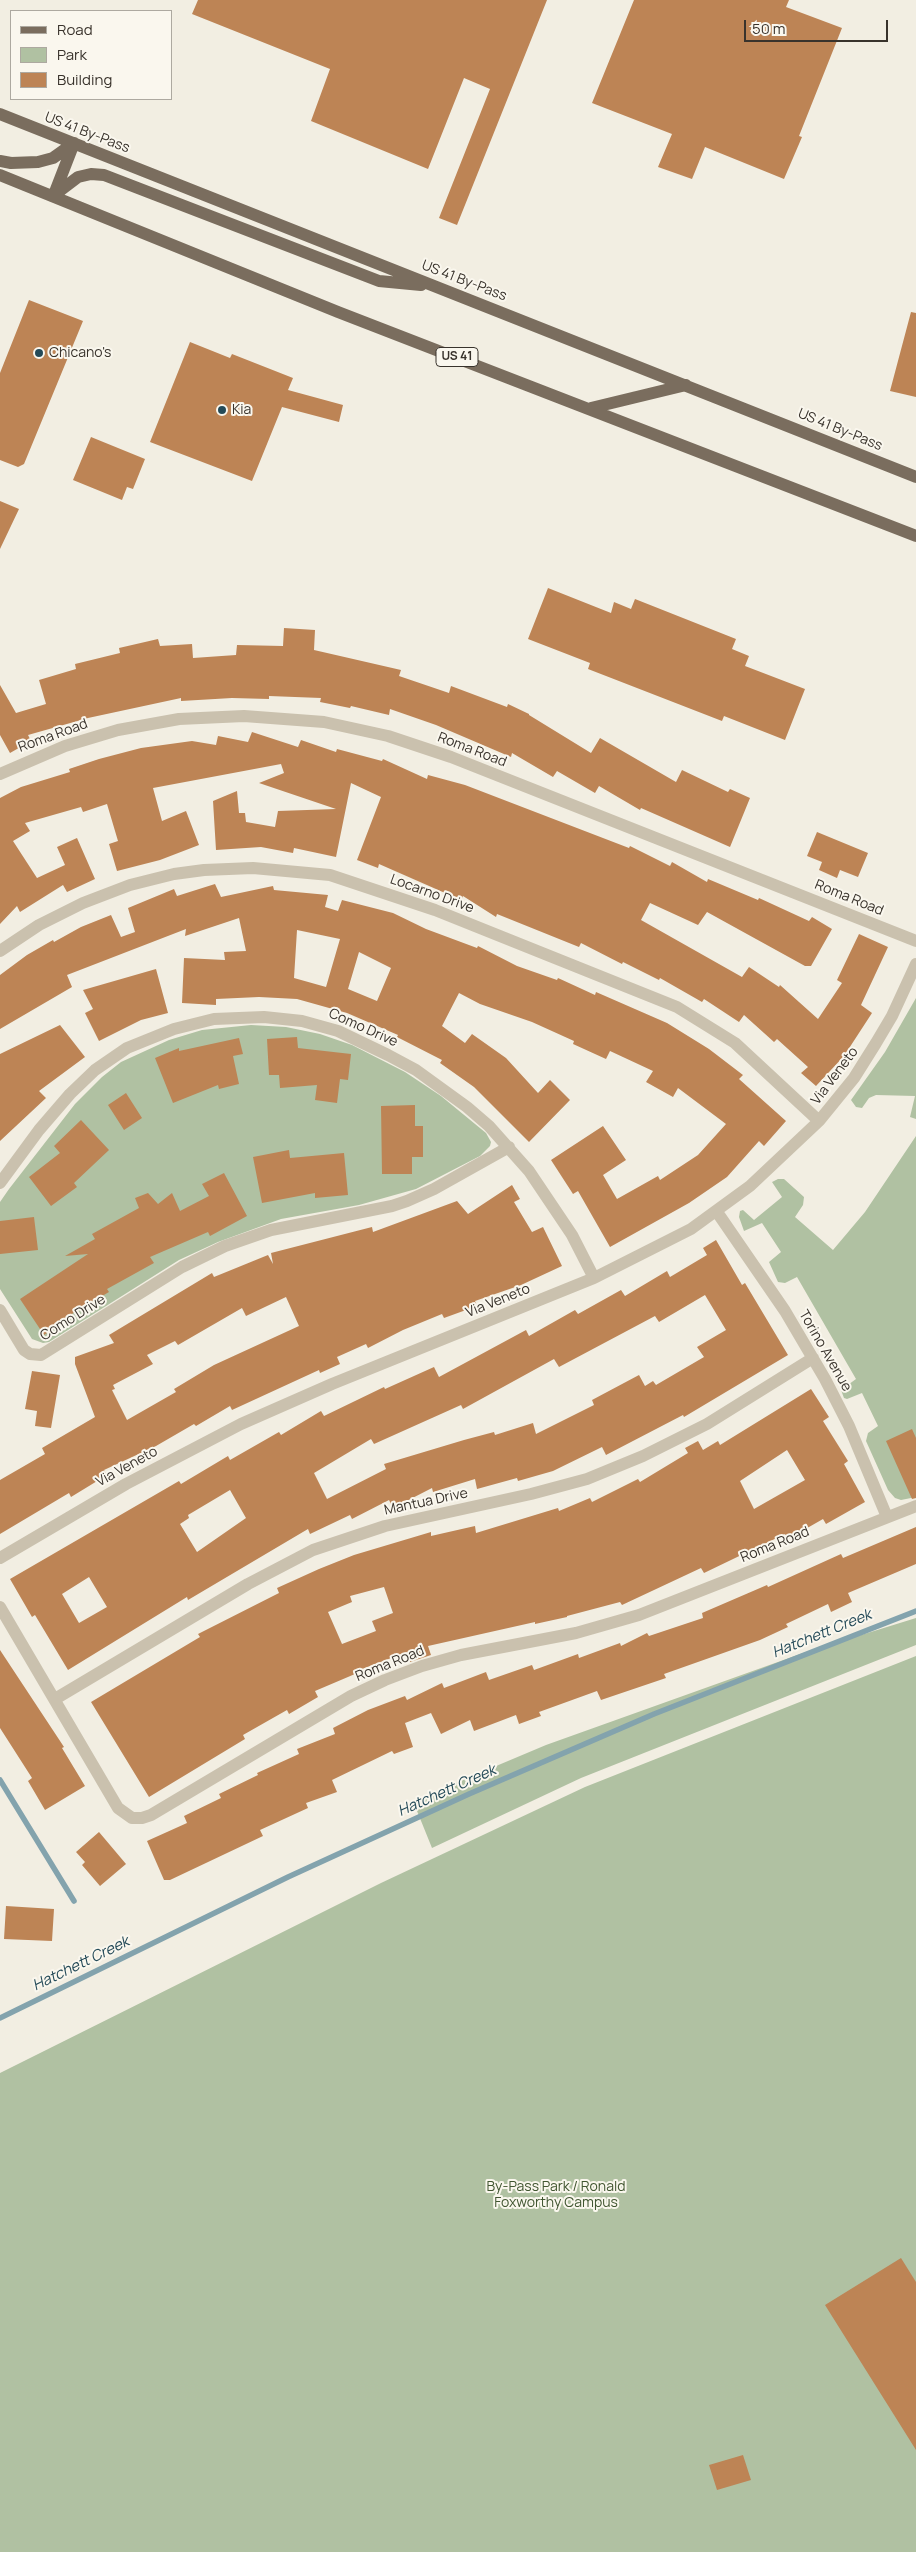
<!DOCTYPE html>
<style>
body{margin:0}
#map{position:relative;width:916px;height:2552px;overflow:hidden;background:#f2eee2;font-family:Manrope,sans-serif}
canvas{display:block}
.legend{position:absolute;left:10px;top:10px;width:162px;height:90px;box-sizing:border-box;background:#faf7ee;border:1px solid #ada9a0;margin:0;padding:6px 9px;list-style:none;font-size:15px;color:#39332c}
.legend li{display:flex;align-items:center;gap:10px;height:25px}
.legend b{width:25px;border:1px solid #ada9a0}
.scale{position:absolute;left:744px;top:20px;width:144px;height:22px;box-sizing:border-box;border:2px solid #39332c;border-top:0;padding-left:6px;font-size:15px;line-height:18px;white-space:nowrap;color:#39332c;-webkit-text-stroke:4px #faf7ee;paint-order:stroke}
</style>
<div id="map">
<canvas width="916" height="2552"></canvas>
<ul class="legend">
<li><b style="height:6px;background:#7a6d5e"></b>Road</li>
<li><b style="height:14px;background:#b0c1a2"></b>Park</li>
<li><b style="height:14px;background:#bd8455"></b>Building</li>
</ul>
<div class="scale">50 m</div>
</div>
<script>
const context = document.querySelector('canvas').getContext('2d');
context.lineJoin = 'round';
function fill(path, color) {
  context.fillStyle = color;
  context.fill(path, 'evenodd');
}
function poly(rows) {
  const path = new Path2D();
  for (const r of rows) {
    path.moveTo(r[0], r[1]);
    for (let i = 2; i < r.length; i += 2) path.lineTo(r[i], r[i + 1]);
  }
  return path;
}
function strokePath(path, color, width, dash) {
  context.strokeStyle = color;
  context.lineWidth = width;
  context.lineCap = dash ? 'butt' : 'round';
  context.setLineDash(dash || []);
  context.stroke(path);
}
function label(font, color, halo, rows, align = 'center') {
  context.font = font + ' Manrope,sans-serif';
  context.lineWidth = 4;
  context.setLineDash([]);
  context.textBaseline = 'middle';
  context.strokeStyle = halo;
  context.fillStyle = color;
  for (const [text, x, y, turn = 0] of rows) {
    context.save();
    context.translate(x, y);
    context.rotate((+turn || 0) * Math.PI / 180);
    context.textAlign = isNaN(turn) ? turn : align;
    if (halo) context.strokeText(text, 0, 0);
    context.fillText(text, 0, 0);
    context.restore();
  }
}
fill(poly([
 [916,998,916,1119,910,1117,915,1096,876,1095,869,1098,862,1108,856,1107,851,1100,885,1052],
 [251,1025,286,1027,320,1034,352,1045,405,1072,441,1096,486,1133,491,1142,490,1146,480,1156,416,1189,359,1205,281,1219,218,1242,179,1260,49,1342,43,1343,32,1339,0,1289,0,1202,9,1189,75,1104,102,1077,121,1062,169,1040,202,1030],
 [916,1136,916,1497,901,1500,895,1498,888,1490,866,1441,868,1433,878,1426,862,1393,847,1399,844,1398,841,1390,856,1379,797,1277,785,1283,778,1282,769,1262,781,1252,762,1223,744,1231,739,1217,740,1211,743,1210,754,1220,782,1197,772,1182,778,1179,784,1179,804,1197,803,1205,795,1217,833,1250,865,1212],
 [916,1618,916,1645,581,1778,432,1848,413,1801,546,1745,803,1653],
 [916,1656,916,2552,0,2552,0,2073,381,1883,585,1787]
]), '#b0c1a2');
strokePath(poly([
 [0,1780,74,1901],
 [0,2018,288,1877,469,1794,654,1714,916,1611]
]), '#83a3ad', 5.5);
fill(poly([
 [198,0,547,0,457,225,439,218,490,89,464,78,428,169,311,121,330,69,192,14],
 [634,0,789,0,786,7,842,28,799,136,802,137,784,179,705,147,692,179,658,167,672,134,592,103],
 [29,300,83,321,24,464,18,467,0,460,0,373],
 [911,312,916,313,916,397,890,391],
 [190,342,230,358,232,354,293,378,288,390,343,405,339,422,282,407,252,481,150,442],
 [91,437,145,459,133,489,127,487,122,500,73,480],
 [0,501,19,509,0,549],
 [548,588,611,613,614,602,631,609,635,599,736,639,732,649,749,656,745,666,805,689,785,740,724,716,722,721,588,669,590,663,528,639],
 [284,628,315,630,314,650,401,670,399,676,449,693,451,686,507,707,508,704,529,714,529,715,591,753,600,738,676,782,682,770,728,792,730,789,750,798,730,847,641,808,640,810,599,786,595,793,557,771,553,777,512,753,511,757,436,725,390,709,389,715,351,706,350,708,320,702,321,698,269,696,269,699,232,698,181,701,181,698,88,718,28,735,31,741,10,753,0,735,0,685,16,713,46,704,39,680,76,669,75,664,120,653,119,648,158,639,160,646,192,644,193,658,236,655,237,645,283,646],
 [252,732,298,747,301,740,336,752,337,749,382,761,383,759,427,779,428,775,465,785,629,848,630,846,670,866,672,862,707,882,708,879,758,900,759,898,809,921,812,917,832,929,811,966,805,966,707,912,698,925,650,903,641,920,742,977,749,967,779,987,780,985,818,1019,842,983,837,980,859,934,888,947,861,1005,872,1013,844,1056,816,1086,801,1073,808,1067,777,1039,774,1042,744,1015,739,1022,704,999,702,1002,660,978,659,980,623,962,622,964,581,943,579,947,497,914,496,917,463,896,461,900,379,864,378,868,357,860,381,797,351,783,336,857,294,848,293,853,261,847,216,850,213,801,237,791,239,813,245,813,246,822,275,827,278,811,336,809,259,783,284,773,281,764,153,788,162,821,186,811,199,845,160,860,117,871,109,844,118,841,107,804,83,812,81,807,25,823,30,831,13,841,37,878,65,865,57,847,77,838,95,879,67,892,63,885,20,912,17,906,0,924,0,798,21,787,70,772,69,769,99,759,141,748,192,741,216,745,218,736,248,742],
 [817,832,868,853,858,877,840,870,837,878,819,870,822,862,807,856],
 [215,884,221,897,273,886,274,890,328,895,325,907,338,911,342,900,393,913,426,929,477,948,478,946,517,966,557,980,558,978,595,995,596,992,667,1023,709,1049,743,1075,739,1079,786,1121,764,1146,759,1141,727,1177,689,1203,610,1247,578,1191,573,1194,551,1160,603,1126,626,1160,603,1175,617,1199,658,1176,660,1180,698,1155,726,1124,678,1088,673,1097,646,1082,653,1071,610,1051,606,1059,573,1044,574,1041,532,1022,480,1004,459,993,442,1026,465,1043,472,1034,506,1058,538,1093,550,1080,570,1100,529,1142,474,1087,440,1063,442,1060,397,1037,398,1035,347,1013,297,999,259,997,216,999,216,1005,182,1003,184,958,225,960,224,952,246,951,239,918,185,936,186,929,67,975,72,987,0,1029,0,975,27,955,53,940,54,942,81,927,111,915,121,937,135,932,128,908,174,889,177,896],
 [297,930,340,939,326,987,294,978],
 [359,952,391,968,377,1001,348,989],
 [156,969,168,1013,141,1020,99,1041,85,1013,93,1009,83,990],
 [60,1025,85,1057,39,1091,46,1098,0,1141,0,1054],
 [297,1037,298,1048,351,1054,348,1080,340,1079,337,1103,315,1100,317,1085,280,1088,279,1075,269,1075,267,1039],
 [239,1038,243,1054,233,1056,239,1084,219,1089,218,1085,173,1103,155,1058,179,1048,179,1051],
 [126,1093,142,1118,124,1130,108,1105],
 [415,1105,415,1126,423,1126,423,1157,412,1157,412,1174,382,1174,381,1106],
 [81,1120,109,1150,74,1183,77,1187,51,1206,29,1177,60,1153,54,1146],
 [289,1150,290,1158,344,1153,348,1195,315,1198,315,1193,262,1203,253,1157],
 [224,1173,247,1216,210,1236,208,1232,150,1257,154,1263,107,1289,109,1292,70,1315,71,1317,44,1335,20,1299,88,1254,65,1256,95,1239,92,1234,139,1208,135,1198,148,1193,158,1204,172,1193,180,1211,209,1196,202,1184],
 [512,1185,520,1199,514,1202,532,1232,543,1227,562,1266,521,1285,475,1301,477,1306,444,1318,442,1314,403,1330,368,1348,366,1344,337,1357,340,1364,320,1373,319,1370,232,1410,230,1406,196,1426,194,1424,156,1446,104,1470,107,1475,71,1497,69,1493,0,1534,0,1480,45,1454,42,1448,95,1417,75,1364,75,1357,114,1343,109,1335,212,1273,214,1277,268,1255,273,1264,271,1253,372,1227,373,1232,457,1201,468,1214],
 [286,1297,299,1326,214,1365,174,1389,176,1392,127,1420,112,1390,115,1389,113,1385,153,1364,147,1355,175,1341,178,1345,242,1308,246,1316],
 [34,1217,38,1250,0,1254,0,1221],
 [716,1240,742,1285,745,1283,788,1355,684,1417,683,1415,606,1455,602,1447,553,1471,518,1481,517,1478,477,1489,475,1479,433,1492,432,1488,393,1508,389,1500,352,1519,350,1515,310,1534,308,1529,188,1600,187,1597,68,1670,35,1615,32,1617,10,1579,179,1481,181,1484,228,1456,230,1460,279,1432,281,1435,321,1411,324,1416,384,1387,385,1389,434,1367,439,1377,526,1330,529,1336,575,1310,578,1314,621,1290,625,1296,667,1271,670,1277,707,1255,703,1248],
 [705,1295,726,1330,697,1347,704,1357,656,1385,653,1381,645,1386,639,1375,592,1400,594,1405,536,1434,533,1423,495,1435,494,1432,464,1440,384,1464,386,1469,327,1499,314,1473,371,1439,374,1444,461,1405,463,1409,554,1359,559,1367,655,1316,659,1322],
 [230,1490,246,1518,197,1552,180,1524,189,1518,188,1515],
 [89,1577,107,1607,79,1623,62,1594],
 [32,1371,60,1375,51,1428,35,1426,37,1411,25,1409],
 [811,1389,829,1417,823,1421,848,1461,844,1464,865,1502,826,1524,823,1519,788,1539,785,1534,704,1573,701,1568,622,1605,620,1602,567,1616,567,1617,535,1624,535,1622,428,1646,431,1655,410,1662,407,1652,354,1672,355,1674,315,1691,318,1697,289,1714,287,1710,243,1735,245,1739,149,1797,91,1702,200,1637,198,1634,279,1593,277,1588,319,1569,354,1555,431,1532,431,1536,475,1526,476,1533,558,1508,559,1511,590,1498,592,1502,638,1479,640,1482,688,1453,685,1448,698,1441,703,1450,718,1441,720,1445],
 [787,1450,805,1480,754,1509,740,1481],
 [384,1587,393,1613,372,1621,376,1631,342,1644,328,1612,352,1602,350,1596],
 [912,1429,916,1438,916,1498,912,1499,886,1441],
 [916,1527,916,1564,848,1593,852,1602,831,1612,828,1604,786,1624,788,1627,760,1640,664,1674,666,1678,601,1700,597,1691,539,1712,541,1716,519,1724,516,1715,474,1731,470,1720,441,1734,431,1713,405,1723,413,1747,394,1754,392,1751,332,1780,337,1792,306,1803,308,1808,260,1830,263,1836,170,1880,164,1880,147,1841,187,1823,184,1816,221,1798,219,1794,258,1775,257,1773,299,1754,297,1749,335,1734,333,1728,368,1710,405,1696,407,1700,442,1683,444,1688,486,1672,489,1680,532,1665,534,1670,578,1654,579,1658,620,1643,621,1646,647,1633,649,1636,703,1618,702,1613,767,1585,768,1587,841,1554,843,1558],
 [0,1650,64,1747,62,1748,85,1786,45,1810,28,1781,32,1778,0,1728],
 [99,1832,126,1864,100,1886,82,1865,85,1862,76,1852],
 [6,1906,54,1909,52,1941,4,1939],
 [901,2258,916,2282,916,2450,825,2305],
 [743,2455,751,2480,717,2490,709,2465]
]), '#bd8455');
strokePath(poly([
 [0,774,65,746,118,730,179,719,244,716,324,722,388,736,451,757,916,941],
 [0,951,39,925,83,903,130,885,174,874,204,870,253,868,330,875,435,910,677,1007,735,1043,819,1121],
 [0,1183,39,1130,70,1094,95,1070,127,1048,174,1029,214,1019,264,1017,302,1021,338,1031,388,1055,416,1070,467,1107,489,1126,529,1171,572,1235,594,1278],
 [717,1212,785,1311,825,1379,849,1426,887,1517],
 [0,1310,24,1350,30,1354,41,1355,182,1267,225,1246,271,1230,392,1206,407,1201,434,1189,509,1147],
 [0,1558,126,1484,241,1424,332,1384,594,1278,691,1229,750,1186,819,1121,854,1078,876,1043,892,1016,916,964],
 [0,1607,118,1808,132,1818,142,1818,151,1815,351,1696,385,1680,422,1666,461,1655,576,1633,639,1615,916,1506],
 [55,1699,248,1584,313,1550,385,1526,531,1494,587,1479,643,1456,707,1424,813,1358]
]), '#cac1ae', 12);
strokePath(poly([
 [0,114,916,477],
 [0,161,11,163,38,162,53,158,74,143],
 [0,175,338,312,916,536],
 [55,192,74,143],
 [53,196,78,177,91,174,104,175,379,281,421,285],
 [591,408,686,385]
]), '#7a6d5e', 12);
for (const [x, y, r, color] of [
 [39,353,5,"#244a58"],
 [222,410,5,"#244a58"]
]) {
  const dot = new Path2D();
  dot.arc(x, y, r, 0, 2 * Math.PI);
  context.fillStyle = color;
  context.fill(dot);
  strokePath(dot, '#faf7ee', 2);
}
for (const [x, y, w] of [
 [457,357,42]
]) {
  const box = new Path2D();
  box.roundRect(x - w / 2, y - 9.5, w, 19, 4);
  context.fillStyle = '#faf7ee';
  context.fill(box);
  strokePath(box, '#39332c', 1);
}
label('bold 12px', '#39332c', null, [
 ["US 41",457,357]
]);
label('14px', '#39332c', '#faf7ee', [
 ["US 41 By-Pass",87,133,21],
 ["US 41 By-Pass",464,281,21],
 ["US 41 By-Pass",840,430,22],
 ["Roma Road",53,736,-20],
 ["Roma Road",472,750,21],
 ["Locarno Drive",432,894,20],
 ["Roma Road",849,898,22],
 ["Como Drive",363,1028,24],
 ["Via Veneto",835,1076,-53],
 ["Via Veneto",498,1301,-22],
 ["Como Drive",73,1318,-32],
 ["Torino Avenue",825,1351,60],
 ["Via Veneto",127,1467,-29],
 ["Mantua Drive",426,1502,-12],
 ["Roma Road",775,1545,-22],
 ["Roma Road",390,1664,-22]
]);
label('14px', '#39332c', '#faf7ee', [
 ["Chicano's",49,353],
 ["Kia",232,410]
], 'left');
label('14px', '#415631', '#faf7ee', [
 ["By-Pass Park / Ronald",556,2187],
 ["Foxworthy Campus",556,2203]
]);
label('italic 15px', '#244a58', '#faf7ee', [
 ["Hatchett Creek",822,1634,-22],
 ["Hatchett Creek",447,1791,-24],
 ["Hatchett Creek",81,1964,-26]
]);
</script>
